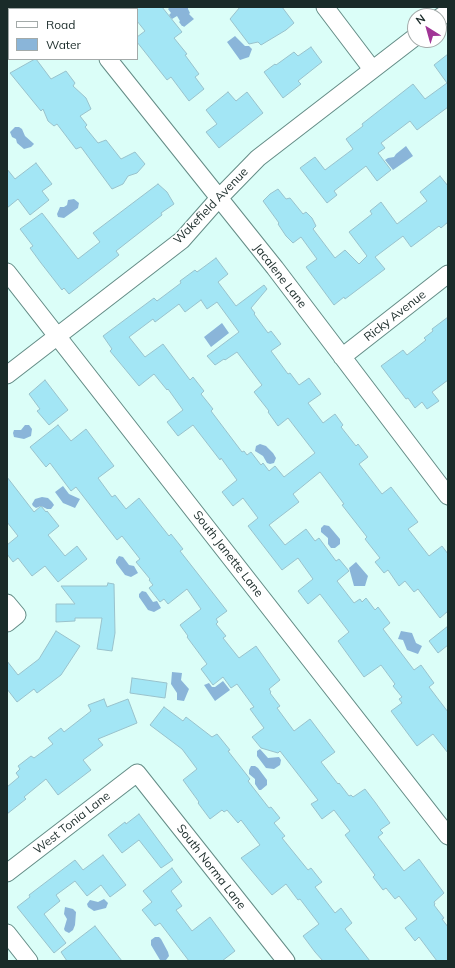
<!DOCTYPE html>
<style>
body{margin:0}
#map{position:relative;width:455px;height:968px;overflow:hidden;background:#dbfef8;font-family:Mulish,sans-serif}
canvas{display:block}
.frame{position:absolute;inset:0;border:8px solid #1a2b29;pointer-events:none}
.legend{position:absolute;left:8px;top:8px;width:130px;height:52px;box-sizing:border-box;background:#fff;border:1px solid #a3aaa9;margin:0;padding:5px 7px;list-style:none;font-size:12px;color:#1a2b29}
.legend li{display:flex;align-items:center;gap:8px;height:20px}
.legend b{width:20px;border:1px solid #a3aaa9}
.north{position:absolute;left:407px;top:8px;width:40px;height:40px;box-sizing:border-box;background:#fff;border:1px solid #a3aaa9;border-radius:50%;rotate:323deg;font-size:11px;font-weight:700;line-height:16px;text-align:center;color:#1a2b29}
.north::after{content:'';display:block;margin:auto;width:14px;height:18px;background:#a13596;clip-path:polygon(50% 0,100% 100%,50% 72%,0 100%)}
</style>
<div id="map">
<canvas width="455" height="968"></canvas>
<div class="frame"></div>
<ul class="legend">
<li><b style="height:5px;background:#fff"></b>Road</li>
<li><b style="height:11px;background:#8ab5d9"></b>Water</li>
</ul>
<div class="north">N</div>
</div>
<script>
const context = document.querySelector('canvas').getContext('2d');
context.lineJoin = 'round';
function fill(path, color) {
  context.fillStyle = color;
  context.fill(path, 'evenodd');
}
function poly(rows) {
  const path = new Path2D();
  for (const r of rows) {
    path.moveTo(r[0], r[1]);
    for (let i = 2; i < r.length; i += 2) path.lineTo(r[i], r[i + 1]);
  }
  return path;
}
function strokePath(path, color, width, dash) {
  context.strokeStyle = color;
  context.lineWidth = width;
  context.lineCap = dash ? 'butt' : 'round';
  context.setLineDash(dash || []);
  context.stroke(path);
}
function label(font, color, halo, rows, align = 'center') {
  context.font = font + ' Mulish,sans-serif';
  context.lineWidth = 3;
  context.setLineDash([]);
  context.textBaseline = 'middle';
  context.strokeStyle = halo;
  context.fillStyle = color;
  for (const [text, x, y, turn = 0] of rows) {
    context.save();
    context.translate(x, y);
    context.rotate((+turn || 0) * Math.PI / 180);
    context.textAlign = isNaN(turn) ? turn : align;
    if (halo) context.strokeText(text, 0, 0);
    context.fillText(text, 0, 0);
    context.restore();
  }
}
fill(poly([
 [170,7,188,7,188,9,190,13,189,14,194,19,184,27,183,26,182,26,179,22,180,21,177,16,172,19,169,15,171,13,168,9],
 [235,36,245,46,249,46,252,49,249,57,240,60,227,42],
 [15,127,19,127,22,129,25,136,33,143,34,144,31,147,24,149,17,143,16,139,12,137,10,132],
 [406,146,413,156,393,170,385,160,388,158,394,157,396,154],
 [74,199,79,203,78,208,64,218,58,217,57,214,60,207,64,207,67,205,68,200],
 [222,323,229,333,211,347,204,337],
 [25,425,29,425,32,429,31,436,24,439,14,437,13,433,14,430,21,430],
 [260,444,266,446,273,453,276,458,274,463,270,464,267,463,263,456,255,451,256,446],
 [63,486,69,494,80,499,75,508,63,503,55,492],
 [42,497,48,498,52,502,54,505,51,509,47,509,41,506,36,508,33,506,32,504,35,499],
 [324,525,329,526,340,539,340,544,335,548,331,548,328,544,328,538,321,532,321,528],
 [119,556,123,557,129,565,134,566,138,573,131,577,125,575,116,563,116,560],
 [356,562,368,576,365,586,354,586,349,568],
 [142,591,146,592,153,602,157,601,161,608,154,612,148,610,139,597,139,594],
 [401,631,412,633,416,643,422,646,418,654,407,650,403,640,398,639],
 [172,672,182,673,181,680,189,689,184,701,177,700,177,693,171,684],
 [223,681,230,690,215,701,204,685,209,683,212,687,215,687],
 [260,749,268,758,279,757,281,760,280,765,274,769,266,768,257,756,257,751],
 [251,766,255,766,258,768,267,780,267,785,261,790,259,790,255,784,255,779,249,774,249,770],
 [104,899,108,903,106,908,94,911,88,907,87,904,90,900,98,902],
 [65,907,73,909,76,912,75,925,73,930,69,933,65,931,64,929,67,919,64,914],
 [155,937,159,937,161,939,168,952,169,956,166,960,160,960,151,945,151,940]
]), '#8ab5d9');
const building = poly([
 [137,7,162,7,182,32,174,38,187,54,185,55,199,74,195,77,204,89,189,101,171,77,167,80,137,42,137,37,145,31,137,21,137,7],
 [240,7,282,7,294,23,286,30,261,45,258,42,249,44,230,19,240,7],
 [311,47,322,62,298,81,301,84,283,98,264,72,275,64,276,65,294,52,298,56,311,47],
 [448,54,448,107,417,130,410,121,381,143,385,148,378,153,391,170,377,181,366,166,334,191,337,195,327,203,300,168,315,157,325,170,353,149,346,139,363,126,362,124,413,84,425,99,447,83,434,65,448,54],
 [35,59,36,59,51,79,66,71,75,83,73,86,86,98,91,109,80,116,87,125,85,127,98,143,106,140,121,159,135,152,145,164,137,173,128,176,123,184,112,189,81,147,76,149,57,124,54,126,48,121,43,109,41,111,10,73,35,59],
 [228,92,236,101,247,92,263,113,219,148,206,132,217,124,206,110,228,92],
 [36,163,52,184,42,191,49,200,30,215,18,199,7,208,7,169,15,179,36,163],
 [440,176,448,186,448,222,441,228,439,226,411,247,403,236,375,257,385,269,345,299,344,297,334,305,306,267,317,259,301,237,293,243,286,236,278,224,279,223,263,201,270,194,278,189,286,199,290,198,303,214,306,212,312,218,316,226,313,229,335,258,345,250,359,264,367,256,349,232,372,214,370,211,381,202,397,224,427,201,420,192,440,176],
 [158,184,167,192,174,204,161,213,162,215,116,251,119,255,69,294,64,288,62,290,41,263,30,248,33,246,20,229,42,213,78,259,100,242,93,233,158,184],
 [216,258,228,274,218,282,236,306,264,285,267,289,251,308,255,313,254,314,268,333,271,331,281,344,271,351,288,374,290,373,299,385,309,378,321,394,308,403,323,423,335,414,343,425,341,427,356,446,358,444,368,457,359,464,382,494,391,487,418,522,408,529,429,556,442,546,448,554,448,611,440,618,418,589,414,592,405,581,399,586,388,570,384,573,375,562,380,558,365,539,367,537,342,505,344,504,320,472,293,494,299,502,269,525,285,545,306,529,315,541,319,538,336,561,339,559,349,571,337,581,354,603,360,599,362,602,366,598,375,610,378,607,390,623,383,629,414,670,421,665,434,683,429,687,448,712,448,753,433,734,417,746,391,711,402,703,399,699,402,697,393,686,395,684,381,665,364,677,338,641,349,632,320,594,308,604,298,591,313,579,298,558,282,570,248,526,258,518,243,498,233,506,222,492,237,480,221,458,220,460,193,425,178,436,167,422,183,410,168,389,167,390,154,374,139,386,110,351,112,349,103,336,154,298,157,301,181,283,180,281,195,270,197,272,216,258],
 [201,300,207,309,217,302,239,332,207,356,215,365,224,359,225,360,237,352,262,385,254,392,269,411,268,412,278,426,288,418,315,453,284,477,275,466,269,471,263,463,261,465,251,452,247,455,244,451,242,452,211,411,213,409,201,394,204,391,193,377,190,380,163,344,145,357,129,337,153,319,155,322,179,304,185,312,201,300],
 [448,317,448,380,432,392,439,401,427,409,422,402,415,408,408,398,406,399,381,366,403,350,407,355,426,340,424,338,433,331,432,329,448,317],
 [45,380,68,410,49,425,37,411,40,409,29,394,45,380],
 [58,425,71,441,86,429,114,466,98,478,112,497,115,495,126,509,139,498,169,536,171,534,183,549,180,551,227,611,216,619,218,622,216,624,226,636,223,638,239,658,256,646,280,680,269,689,271,692,270,693,280,706,277,708,294,731,310,719,335,752,321,762,338,784,339,783,349,796,351,795,353,797,365,789,375,802,390,823,380,830,383,833,378,837,404,871,419,859,444,893,434,902,435,904,434,905,444,918,442,919,448,927,448,961,437,961,419,937,415,941,405,928,417,919,399,896,395,899,386,888,383,890,373,877,375,875,345,835,350,831,334,810,322,819,311,804,318,800,280,751,278,753,261,748,252,737,264,728,250,709,254,707,237,684,231,688,223,677,213,685,201,669,207,664,187,637,188,636,180,625,201,609,187,589,168,604,164,599,160,602,149,588,153,585,149,580,150,579,136,562,140,559,122,536,117,540,76,487,71,491,50,463,46,467,30,447,58,425],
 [7,477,34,512,41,506,46,512,47,511,59,526,48,535,65,556,77,546,87,559,58,582,45,566,32,576,18,558,13,562,7,554,7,545,18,536,7,522,7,477],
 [108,583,114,584,115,633,112,651,97,649,102,618,75,618,75,621,56,622,56,604,75,604,61,586,107,586,108,583],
 [448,626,448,645,438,653,429,641,448,626],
 [56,631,80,646,61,675,37,693,34,689,17,702,7,689,7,661,18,675,39,659,56,631],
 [132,678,167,683,165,698,130,693,132,678],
 [104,699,107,707,128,699,137,723,98,739,103,745,83,760,91,770,58,795,46,779,24,797,26,799,7,814,7,787,19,777,16,773,20,769,18,766,31,756,34,758,53,744,48,738,61,728,64,732,91,711,88,705,104,699],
 [164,707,183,721,186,717,212,737,217,734,230,750,228,751,250,779,248,781,269,808,271,807,280,818,274,823,285,836,282,838,308,870,311,868,322,882,315,887,335,913,341,908,352,923,345,929,370,961,323,961,315,952,303,936,319,924,300,899,298,900,286,884,272,895,241,858,260,845,241,820,238,823,227,810,224,812,222,810,210,819,198,803,199,802,183,780,197,769,182,749,150,725,164,707],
 [139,814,173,860,161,868,139,840,122,853,108,835,125,822,126,824,139,814],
 [103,855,126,885,110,897,101,885,87,896,75,881,56,895,60,901,44,914,66,943,54,953,17,907,30,897,29,895,75,860,83,870,103,855],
 [172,868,182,882,171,891,182,906,176,910,192,931,210,917,235,951,222,961,189,961,160,923,155,926,142,910,152,902,143,891,172,868],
 [95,926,122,961,67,961,61,952,95,926]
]);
fill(building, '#a3e6f5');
strokePath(building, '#99c2cc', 1);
const minor = poly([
 [66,7,68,9],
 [325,7,372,69],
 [439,18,448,12],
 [108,59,275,268,448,496],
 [7,272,448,836],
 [342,357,448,274],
 [7,375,182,240,219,198,258,158,415,37],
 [7,603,17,615,7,623],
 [7,873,137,773,286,961],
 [7,933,29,961]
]);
strokePath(minor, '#648c86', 19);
strokePath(minor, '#fff', 17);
label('12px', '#1a2b29', '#fff', [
 ["Wakefield Avenue",211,206,-46],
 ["Jacalene Lane",280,276,52],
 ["Ricky Avenue",395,316,-38],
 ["South Janette Lane",228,554,52],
 ["West Tonia Lane",72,823,-38],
 ["South Norma Lane",211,867,52]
]);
</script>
